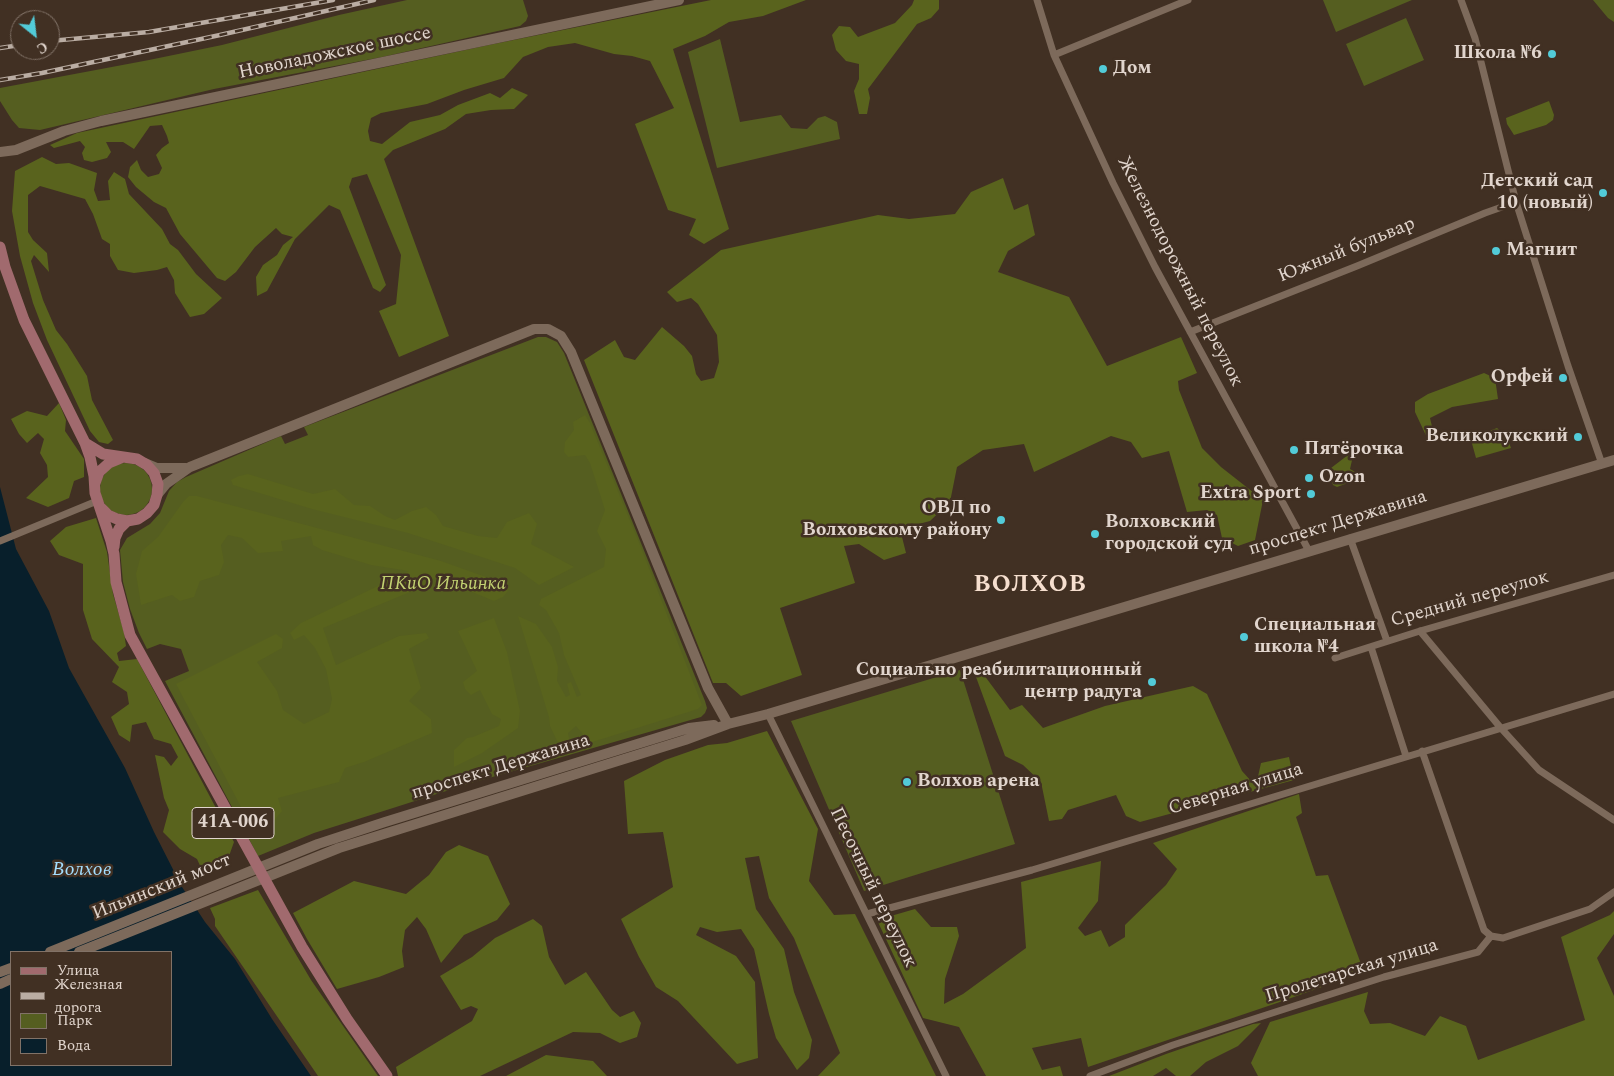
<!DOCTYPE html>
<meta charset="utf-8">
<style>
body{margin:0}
#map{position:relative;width:1614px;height:1076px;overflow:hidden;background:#413023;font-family:Spectral,serif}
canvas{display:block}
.legend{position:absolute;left:10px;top:951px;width:162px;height:115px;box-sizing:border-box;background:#413023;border:1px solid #817267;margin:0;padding:6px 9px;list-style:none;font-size:15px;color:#e1d5cd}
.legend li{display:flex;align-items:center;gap:10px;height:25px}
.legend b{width:25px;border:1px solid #817267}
.north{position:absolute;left:10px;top:10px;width:50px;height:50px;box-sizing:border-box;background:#413023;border:1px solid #817267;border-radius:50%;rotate:151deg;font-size:14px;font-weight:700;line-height:20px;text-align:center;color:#e1d5cd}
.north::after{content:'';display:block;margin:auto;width:18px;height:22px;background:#52cbd8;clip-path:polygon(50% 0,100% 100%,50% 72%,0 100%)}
</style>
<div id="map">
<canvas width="1614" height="1076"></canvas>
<ul class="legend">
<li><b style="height:6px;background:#a16a6e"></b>Улица</li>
<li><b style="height:6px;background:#baada3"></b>Железная дорога</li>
<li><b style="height:14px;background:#555e20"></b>Парк</li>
<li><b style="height:14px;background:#081f2b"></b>Вода</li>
</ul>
<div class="north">С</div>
</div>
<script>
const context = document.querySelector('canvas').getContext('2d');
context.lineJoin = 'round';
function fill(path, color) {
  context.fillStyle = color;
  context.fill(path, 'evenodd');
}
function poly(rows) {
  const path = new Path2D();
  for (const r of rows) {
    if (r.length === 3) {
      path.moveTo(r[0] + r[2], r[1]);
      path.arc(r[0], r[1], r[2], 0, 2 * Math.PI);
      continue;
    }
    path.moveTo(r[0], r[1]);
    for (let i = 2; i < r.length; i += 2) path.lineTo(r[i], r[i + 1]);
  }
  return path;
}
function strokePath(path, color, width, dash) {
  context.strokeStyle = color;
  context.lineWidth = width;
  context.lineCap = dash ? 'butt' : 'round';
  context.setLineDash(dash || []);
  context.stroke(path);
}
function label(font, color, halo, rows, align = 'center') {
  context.font = font + ' Spectral,serif';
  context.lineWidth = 5;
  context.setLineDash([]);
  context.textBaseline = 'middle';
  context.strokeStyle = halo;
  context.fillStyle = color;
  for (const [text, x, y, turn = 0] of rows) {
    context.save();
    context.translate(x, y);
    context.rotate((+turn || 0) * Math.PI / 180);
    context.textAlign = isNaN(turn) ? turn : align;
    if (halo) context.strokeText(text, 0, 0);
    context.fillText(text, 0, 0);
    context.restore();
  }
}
fill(poly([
 [407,0,523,0,528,16,526,21,520,26,382,57,214,89,40,130,19,128,12,120,0,101,0,88,149,60,222,45,339,15],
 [1323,0,1412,0,1336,32],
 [1593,0,1614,0,1614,22,1608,18],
 [1406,18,1424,60,1364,86,1346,44],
 [720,39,740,122,781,115,791,128,807,129,818,118,825,116,837,122,840,139,717,168,688,52],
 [538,337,546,337,557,342,564,353,705,701,707,708,705,713,701,717,468,784,393,808,314,833,258,856,165,681,189,671,181,649,160,644,147,649,139,633,130,609,123,582,120,550,127,538,150,524,160,513,169,491,177,482,186,477,281,436,285,444,308,435,304,427],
 [126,489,26],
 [960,670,1015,844,864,891,791,721]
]), '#555e20');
fill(poly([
 [711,0,806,0,763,16,729,22,705,36,673,49,729,229,704,244,689,235,696,219,668,210,635,124,674,108,650,61,632,56,614,54,575,43,548,47,523,57,504,78,464,90,427,104,381,113,371,118,368,131,370,141,382,144,410,122,440,115,458,105,490,93,500,98,512,88,528,95,514,109,491,110,466,114,445,129,393,150,384,159,449,336,399,357,379,311,396,304,401,255,367,174,352,178,349,187,386,285,380,292,373,288,340,210,329,205,295,239,267,291,257,296,256,277,263,265,277,255,283,245,293,237,282,234,276,228,255,247,236,272,225,281,217,278,180,234,166,208,154,202,136,187,128,177,130,167,137,160,141,170,148,177,159,174,162,168,156,155,162,148,169,143,167,136,162,125,150,126,134,149,123,142,106,142,111,152,107,158,92,162,84,160,82,153,85,147,80,141,54,148,50,145,77,133,489,45],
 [914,0,939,0,939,9,931,18,917,24,868,89,870,98,867,114,859,114,854,91,859,79,859,64,846,61,836,50,832,35,839,26,850,27,858,37,895,23,912,5],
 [1549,101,1554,115,1553,120,1546,125,1514,135,1507,124,1506,118],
 [42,157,56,164,69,163,97,173,94,190,98,201,110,200,108,181,114,172,125,179,129,194,162,229,170,244,178,250,196,274,222,298,204,314,190,317,175,293,174,280,167,267,157,270,134,273,118,270,110,256,110,244,102,239,93,214,85,199,40,186,28,195,28,232,33,240,47,253,49,272,34,255,31,261,43,300,56,330,67,344,87,376,92,400,113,440,108,444,99,442,90,431,47,340,33,303,20,256,12,211,15,171],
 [1003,178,1014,210,1028,204,1035,235,1008,251,998,272,1069,297,1107,366,1181,337,1197,373,1178,381,1179,390,1202,448,1221,467,1263,500,1255,540,1238,546,1222,538,1217,515,1207,510,1187,512,1169,451,1142,458,1131,442,1111,436,1034,472,1024,444,983,450,957,467,950,502,930,521,900,529,906,553,884,560,859,544,844,546,855,583,780,608,802,675,741,696,726,683,713,683,584,360,615,340,624,357,635,360,662,327,684,346,692,356,696,374,701,381,714,378,719,362,717,335,698,304,691,298,677,302,667,292,721,250,878,215,909,219,955,214,971,192],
 [1484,373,1495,378,1498,399,1452,407,1430,418,1435,439,1429,442,1415,412,1415,402,1428,394],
 [59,403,66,420,65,431,84,459,84,477,74,481,69,498,48,507,26,498,48,477,47,465,40,453,44,439,38,433,27,443,19,434,11,419,27,411,47,416],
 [585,415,590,423,640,545,702,705,698,709,586,744,582,733,576,726,568,733,569,738,575,746,570,750,557,741,550,726,549,717,518,616,536,624,552,647,558,667,557,681,566,697,570,695,567,684,571,682,577,697,581,695,564,655,559,633,546,610,539,605,541,599,604,567,606,549,597,531,605,510,590,463,585,455,568,457,564,452,565,442,574,430,573,422],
 [1497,428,1507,437,1511,448,1476,458,1471,440,1479,435],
 [1348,455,1353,456,1350,469,1364,477,1337,487,1333,485,1330,476,1331,468],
 [248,474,313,494,335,489,354,505,370,506,385,516,395,520,412,511,426,507,436,515,443,526,478,536,497,538,507,522,529,513,537,524,531,544,574,567,539,585,515,568,408,533,312,509,233,485,231,480,239,476],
 [189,496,197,496,441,561,500,582,508,591,503,597,494,601,438,578,431,579,427,585,323,628,336,665,399,636,426,633,429,638,409,649,421,688,409,701,431,719,432,733,364,762,345,768,339,782,278,798,282,811,271,824,259,830,249,822,176,684,276,634,283,639,282,648,257,662,277,691,283,710,304,724,329,712,332,699,326,669,315,648,304,635,294,640,290,633,301,623,409,571,371,565,322,550,313,545,311,536,281,541,283,551,258,553,242,538,228,535,221,545,224,562,219,575,200,581,194,597,180,601,172,595,141,605,136,574,142,551,158,537,183,502],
 [96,518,107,552,113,594,124,632,126,646,117,653,119,661,137,659,234,842,229,856,215,866,203,872,197,859,180,849,163,832,169,810,164,798,155,755,164,757,171,766,178,757,171,744,154,739,146,722,132,725,130,742,119,735,111,717,129,704,127,692,112,682,119,667,92,639,83,610,83,564,59,555,50,541,66,527],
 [494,618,507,652,520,711,518,728,482,753,454,767,454,750,467,738,473,737,499,726,501,719,492,714,480,690,471,695,465,689,463,682,477,671,458,631],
 [984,675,1010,710,1022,705,1043,728,1105,706,1193,686,1207,694,1242,771,1252,782,1257,781,1261,763,1289,757,1294,780,1140,822,1126,816,1116,795,1068,810,1062,819,1049,821,1041,782,1023,765,1005,756,976,677],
 [767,731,818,829,809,881,834,915,855,914,936,1076,818,1076,840,1053,794,938,769,898,759,856,745,858,756,909,784,949,794,992,812,1040,809,1058,797,1070,776,1038,769,1014,754,949,741,929,717,932,700,927,696,935,736,956,755,982,758,1058,737,1064,678,1001,656,987,639,957,621,919,673,887,663,832,628,834,624,781,665,760,708,745,727,743],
 [1299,794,1302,813,1296,817,1316,876,1328,875,1364,972,1277,1003,1088,1067,1081,1038,1032,1048,1042,1070,1060,1066,1063,1076,986,1076,959,1027,923,1018,877,920,915,909,931,927,957,927,959,936,945,979,944,1004,963,994,1026,948,1021,882,1101,861,1098,901,1078,928,1085,936,1101,930,1109,947,1125,937,1125,925,1166,885,1177,869,1153,843],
 [459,845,488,856,510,904,497,920,464,935,441,963,426,929,417,917,405,930,402,951,404,967,379,977,337,989,307,939,293,913,354,881,406,894,429,875,446,852],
 [258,890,311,980,378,1076,318,1076,215,926,215,919,210,908],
 [1614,911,1614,934,1597,958,1614,996,1614,1076,1258,1076,1251,1063,1270,1022,1368,992,1364,1011,1370,1024,1390,1023,1425,1036,1440,1016,1466,1026,1478,1060,1585,1020,1561,937,1610,915],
 [533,919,542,926,549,957,565,985,586,972,612,1010,620,1017,634,1011,641,1023,637,1037,620,1043,600,1033,573,1032,480,1076,398,1076,396,1067,472,1021,478,1009,471,1006,461,1010,440,976,472,957,495,938],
 [1261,1023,1238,1046,1206,1062,1190,1076,1176,1076,1166,1068,1153,1076,1109,1076,1166,1054,1253,1024],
 [546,1055,593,1061,607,1076,506,1076]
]), '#59631d');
fill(poly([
 [0,487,16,549,49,611,69,668,125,768,154,832,182,887,205,922,235,959,272,1019,311,1076,0,1076],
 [11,952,171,952,171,1065,11,1065]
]), '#081f2b');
strokePath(poly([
 [1037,0,1054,55,1113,183,1155,267,1309,551],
 [1461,0,1475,38,1516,202,1568,366,1602,464],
 [1054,55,1188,0],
 [1190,332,1357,266,1485,213,1516,202],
 [1350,538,1387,641],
 [0,541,97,501],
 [1420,631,1500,727,1539,770,1614,820],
 [1371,647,1406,756],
 [1335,658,1420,631,1614,575],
 [768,714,946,1076],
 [1422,751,1484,930,1491,936],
 [867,914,1032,870,1614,694],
 [1090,1076,1173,1045,1384,977,1478,952,1491,936,1503,938,1590,909,1614,892]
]), '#7d6a5b', 7);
strokePath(poly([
 [0,152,16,150,64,131,101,121,679,0],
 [145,463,157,468,186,468],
 [157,495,166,484,190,467,534,329,548,329,561,336,571,352,708,688,728,724],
 [50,952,318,844,385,822,689,728,714,725],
 [79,952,339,848,685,740,728,724,768,714,1614,460],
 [0,972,11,968],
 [0,984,11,979]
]), '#7d6a5b', 10);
strokePath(poly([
 [0,247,5,267,24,320,85,443,90,457,94,476,95,493,111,541,114,554,116,582,130,635,302,947,347,1019,387,1076],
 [85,443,103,454,137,459,147,465,154,473,158,484,157,495,154,505,147,513,138,519,127,521,117,519,108,515,101,508],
 [95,483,99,472,109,463,121,458],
 [114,547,115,538,119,529,127,521]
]), '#a16a6e', 11);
const rail = poly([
 [50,41,149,32,333,0],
 [0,48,20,45],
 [0,80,42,73,220,35,374,0]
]);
strokePath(rail, '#baada3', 4.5);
strokePath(rail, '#413023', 2.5, [8]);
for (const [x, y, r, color] of [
 [1552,54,5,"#52cbd8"],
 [1103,69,5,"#52cbd8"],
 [1603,193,5,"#52cbd8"],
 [1496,251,5,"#52cbd8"],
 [1563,378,5,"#52cbd8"],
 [1578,437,5,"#52cbd8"],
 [1294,450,5,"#52cbd8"],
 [1309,478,5,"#52cbd8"],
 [1311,494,5,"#52cbd8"],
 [1001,520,5,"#52cbd8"],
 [1095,534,5,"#52cbd8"],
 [1244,637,5,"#52cbd8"],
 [1152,682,5,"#52cbd8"],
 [907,782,5,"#52cbd8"]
]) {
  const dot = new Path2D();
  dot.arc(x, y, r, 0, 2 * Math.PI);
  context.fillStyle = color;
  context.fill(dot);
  strokePath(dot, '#413023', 2);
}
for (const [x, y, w] of [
 [233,823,82]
]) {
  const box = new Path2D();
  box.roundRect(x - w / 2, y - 15.5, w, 31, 4);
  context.fillStyle = '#413023';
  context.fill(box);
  strokePath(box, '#e1d5cd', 1);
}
label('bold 18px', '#e1d5cd', null, [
 ["41А-006",233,823]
]);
label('19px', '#e1d5cd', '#413023', [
 ["Новоладожское шоссе",335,54,-12],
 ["Южный бульвар",1347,251,-22],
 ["Железнодорожный переулок",1179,272,63],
 ["проспект Державина",1338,524,-17],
 ["Средний переулок",1470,600,-16],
 ["проспект Державина",501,768,-17],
 ["Северная улица",1236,790,-17],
 ["Ильинский мост",162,888,-22],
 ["Песочный переулок",872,888,64],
 ["Пролетарская улица",1352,972,-17]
]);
label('bold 19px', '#e1d5cd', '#413023', [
 ["Школа №6",1542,54],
 ["Дом",1113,69,"left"],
 ["Детский сад",1593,182],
 ["10 (новый)",1593,204],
 ["Магнит",1506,251,"left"],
 ["Орфей",1553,378],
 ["Великолукский",1568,437],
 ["Пятёрочка",1304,450,"left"],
 ["Ozon",1319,478,"left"],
 ["Extra Sport",1301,494],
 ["ОВД по",991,509],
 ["Волховскому району",991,531],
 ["Волховский",1105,523,"left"],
 ["городской суд",1105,545,"left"],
 ["Специальная",1254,626,"left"],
 ["школа №4",1254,648,"left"],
 ["Социально реабилитационный",1142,671],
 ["центр радуга",1142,693],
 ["Волхов арена",917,782,"left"]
], 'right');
label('italic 19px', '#c2d171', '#413023', [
 ["ПКиО Ильинка",443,585]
]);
label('italic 20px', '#a4defe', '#413023', [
 ["Волхов",82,871]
]);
context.letterSpacing = '1px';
label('bold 24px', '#f6dfcf', '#413023', [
 ["ВОЛХОВ",1030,586]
]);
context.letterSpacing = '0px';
</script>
